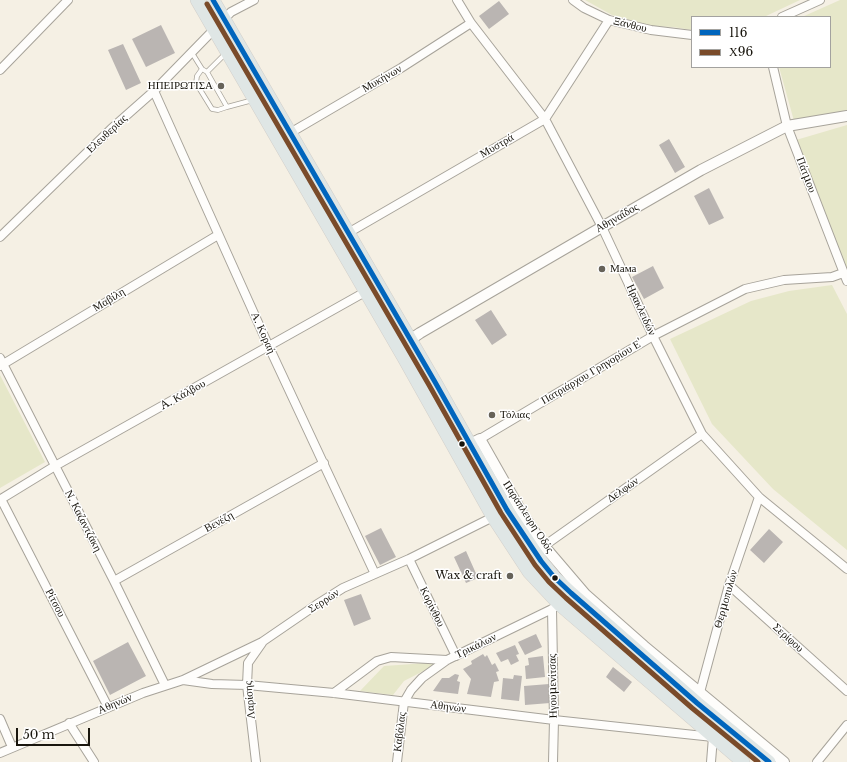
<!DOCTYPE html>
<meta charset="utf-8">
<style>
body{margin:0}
#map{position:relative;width:847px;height:762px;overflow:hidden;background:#f5f0e4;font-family:"Libre Baskerville",serif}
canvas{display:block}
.legend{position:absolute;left:691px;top:16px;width:140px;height:52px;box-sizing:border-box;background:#fff;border:1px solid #a3a29f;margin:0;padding:5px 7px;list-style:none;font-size:12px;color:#19160e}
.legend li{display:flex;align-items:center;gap:8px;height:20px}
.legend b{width:20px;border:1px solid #a3a29f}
.scale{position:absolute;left:16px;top:728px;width:74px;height:18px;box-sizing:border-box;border:2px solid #19160e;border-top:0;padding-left:5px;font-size:12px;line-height:14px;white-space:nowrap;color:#19160e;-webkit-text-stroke:3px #fff;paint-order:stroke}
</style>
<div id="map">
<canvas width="847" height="762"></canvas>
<ul class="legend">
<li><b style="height:5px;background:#0065bd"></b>116</li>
<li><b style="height:5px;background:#7a4b2a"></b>Χ96</li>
</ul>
<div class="scale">50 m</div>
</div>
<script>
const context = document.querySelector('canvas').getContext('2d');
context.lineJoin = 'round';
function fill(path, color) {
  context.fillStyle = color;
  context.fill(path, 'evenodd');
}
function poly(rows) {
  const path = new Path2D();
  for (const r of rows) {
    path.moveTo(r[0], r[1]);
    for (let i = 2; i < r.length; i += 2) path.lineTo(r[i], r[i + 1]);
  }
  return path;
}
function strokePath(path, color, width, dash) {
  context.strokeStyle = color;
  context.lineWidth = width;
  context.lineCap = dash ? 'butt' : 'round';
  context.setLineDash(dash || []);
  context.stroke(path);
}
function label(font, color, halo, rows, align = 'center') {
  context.font = font + ' "Libre Baskerville",serif';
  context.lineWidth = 3;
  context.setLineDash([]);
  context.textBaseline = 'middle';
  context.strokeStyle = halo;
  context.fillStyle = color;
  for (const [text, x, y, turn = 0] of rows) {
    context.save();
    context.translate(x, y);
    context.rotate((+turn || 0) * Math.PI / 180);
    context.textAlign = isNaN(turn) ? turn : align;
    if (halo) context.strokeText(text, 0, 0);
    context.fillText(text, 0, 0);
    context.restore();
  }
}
fill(poly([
 [585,0,800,0,764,17,692,17,692,30,673,27,650,26,612,15],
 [840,0,847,0,847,112,794,121,779,67,830,67,830,17,802,17],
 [847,125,847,275,796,140],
 [832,285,847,314,847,550,773,489,712,424,670,339,751,301,789,291],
 [0,375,45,462,0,488],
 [441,662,404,681,393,695,360,691,384,666]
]), '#e6e7c9');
fill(poly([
 [499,1,509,14,489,29,479,16],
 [161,25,175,53,146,67,132,39],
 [123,44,141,83,126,90,108,50],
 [669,139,685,167,675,173,659,145],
 [709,188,724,218,709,225,694,196],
 [653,266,664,288,644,299,632,277],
 [491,310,507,335,492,345,475,320],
 [381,528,396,557,380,565,365,536],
 [769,529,783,542,764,563,750,550],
 [466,551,478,578,466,583,454,557],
 [361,594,371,619,354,626,344,600],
 [536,634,542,647,525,655,518,642],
 [128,642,146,676,110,695,93,661],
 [515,645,519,654,516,655,519,661,511,665,508,659,501,662,496,653],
 [483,654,485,657,487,655,492,665,495,663,499,671,496,672,499,681,494,682,491,697,467,694,471,679,463,669,472,664,471,661],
 [543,656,545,677,526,679,525,666,529,665,528,658],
 [613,667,632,682,624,692,606,677],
 [455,674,459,675,457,681,460,682,458,694,433,691,442,678,449,678],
 [514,675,522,676,519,701,501,699,503,678,513,679],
 [549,684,550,703,525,705,524,686]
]), '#bab5b2');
const service = poly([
 [192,53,202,69],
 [207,72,225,54],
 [227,107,207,72,202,69,197,76,196,83,212,109,218,110,227,107,253,100]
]);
const minor = poly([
 [457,0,471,23,545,119,602,227,653,336,702,434,759,497,847,569],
 [573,0,584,8,609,20,651,30,692,35],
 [782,17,820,0],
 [773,67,787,126,847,281],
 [0,70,68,0],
 [154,91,269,347,375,574],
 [290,133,401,68,471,23],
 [348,233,545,119,609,20],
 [0,237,111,129,154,91,231,12,254,0],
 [0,358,114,581,165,685],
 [0,366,218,235],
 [480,439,653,336,745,289,784,280,832,277,843,273],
 [544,546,702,434],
 [409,559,456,656],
 [114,581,324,463],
 [729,585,847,691],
 [552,609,554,720,553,762],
 [183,680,212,684,247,685,334,693,554,720,713,737,711,762],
 [334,693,377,661,391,657,447,660],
 [699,696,729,585,759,497],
 [108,707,1,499,55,466,365,292],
 [0,719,12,747],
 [69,723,94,762],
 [0,753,143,693,183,680,262,642,316,605,343,588,409,559,507,510],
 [256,762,247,685,248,663,262,643],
 [397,762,404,702,411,690,422,678,447,660,552,609,559,604],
 [817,762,847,725]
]);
const tertiary = poly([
 [398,348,420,333,602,227,701,170,787,126,847,116],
 [470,444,480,439,522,513,544,546,585,594,644,646,784,762]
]);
const primary = poly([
 [197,0,404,358,493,517,529,572,559,604,743,762],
 [213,0,435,382,507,510,541,561,554,577,571,593,697,703,769,762]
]);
strokePath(service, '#a7a39a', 5.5);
strokePath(minor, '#a7a39a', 10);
strokePath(tertiary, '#a7a39a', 12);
strokePath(primary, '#d2cfca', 14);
strokePath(service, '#fefdfb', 4);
strokePath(minor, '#fefdfb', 8);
strokePath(tertiary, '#fefdfb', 10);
strokePath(primary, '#dfe6e5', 13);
strokePath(poly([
 [213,0,435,382,507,510,541,561,554,577,571,593,697,703,769,762]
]), '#0065bd', 5);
strokePath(poly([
 [207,4,429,385,501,513,535,565,549,582,566,598,692,708,758,762]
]), '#7a4b2a', 5);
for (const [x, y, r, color] of [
 [221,86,4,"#666259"],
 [602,269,4,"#666259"],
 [492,415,4,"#666259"],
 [462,444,3.5,"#19160e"],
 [510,576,4,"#666259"],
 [555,578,3.5,"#19160e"]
]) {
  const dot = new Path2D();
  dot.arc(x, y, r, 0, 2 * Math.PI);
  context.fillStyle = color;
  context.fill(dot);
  strokePath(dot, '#fff', 1.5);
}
label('11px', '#19160e', '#fff', [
 ["Ξάνθου",630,25,14],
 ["Μυκήνων",382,79,-30],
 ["Ελευθερίας",107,134,-43],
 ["Μυστρά",497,146,-30],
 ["Πάτμου",806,175,69],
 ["Αθηναΐδος",617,218,-30],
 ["Μαβίλη",109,300,-31],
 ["Ηρακλειδών",641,310,65],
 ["Α. Κοραή",263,333,66],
 ["Πατριάρχου Γρηγορίου Ε'",592,372,-31],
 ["A. Κάλβου",183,395,-29],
 ["Δελφών",623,490,-35],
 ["Παράπλευρη Οδός",528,517,57],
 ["Ν. Καζαντζάκη",83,521,63],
 ["Βενέζη",219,522,-29],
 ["Θερμοπυλών",726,599,-74],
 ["Σερρών",324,601,-33],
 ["Ρίτσου",55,603,63],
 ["Κορίνθου",432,607,64],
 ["Σερίφου",788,638,42],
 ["Τρικάλων",476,646,-26],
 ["Ηγουμενίτσας",553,686,-91],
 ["Λαρίσης",250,700,-95],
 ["Αθηνών",115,704,-23],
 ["Αθηνών",448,707,7],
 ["Καβάλας",400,732,-83]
]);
label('11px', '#19160e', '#fff', [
 ["ΗΠΕΙΡΩΤΙΣΑ",213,86],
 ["Мама",610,269,"left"],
 ["Τόλιας",500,415,"left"],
 ["Wax & craft",502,576]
], 'right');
</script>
